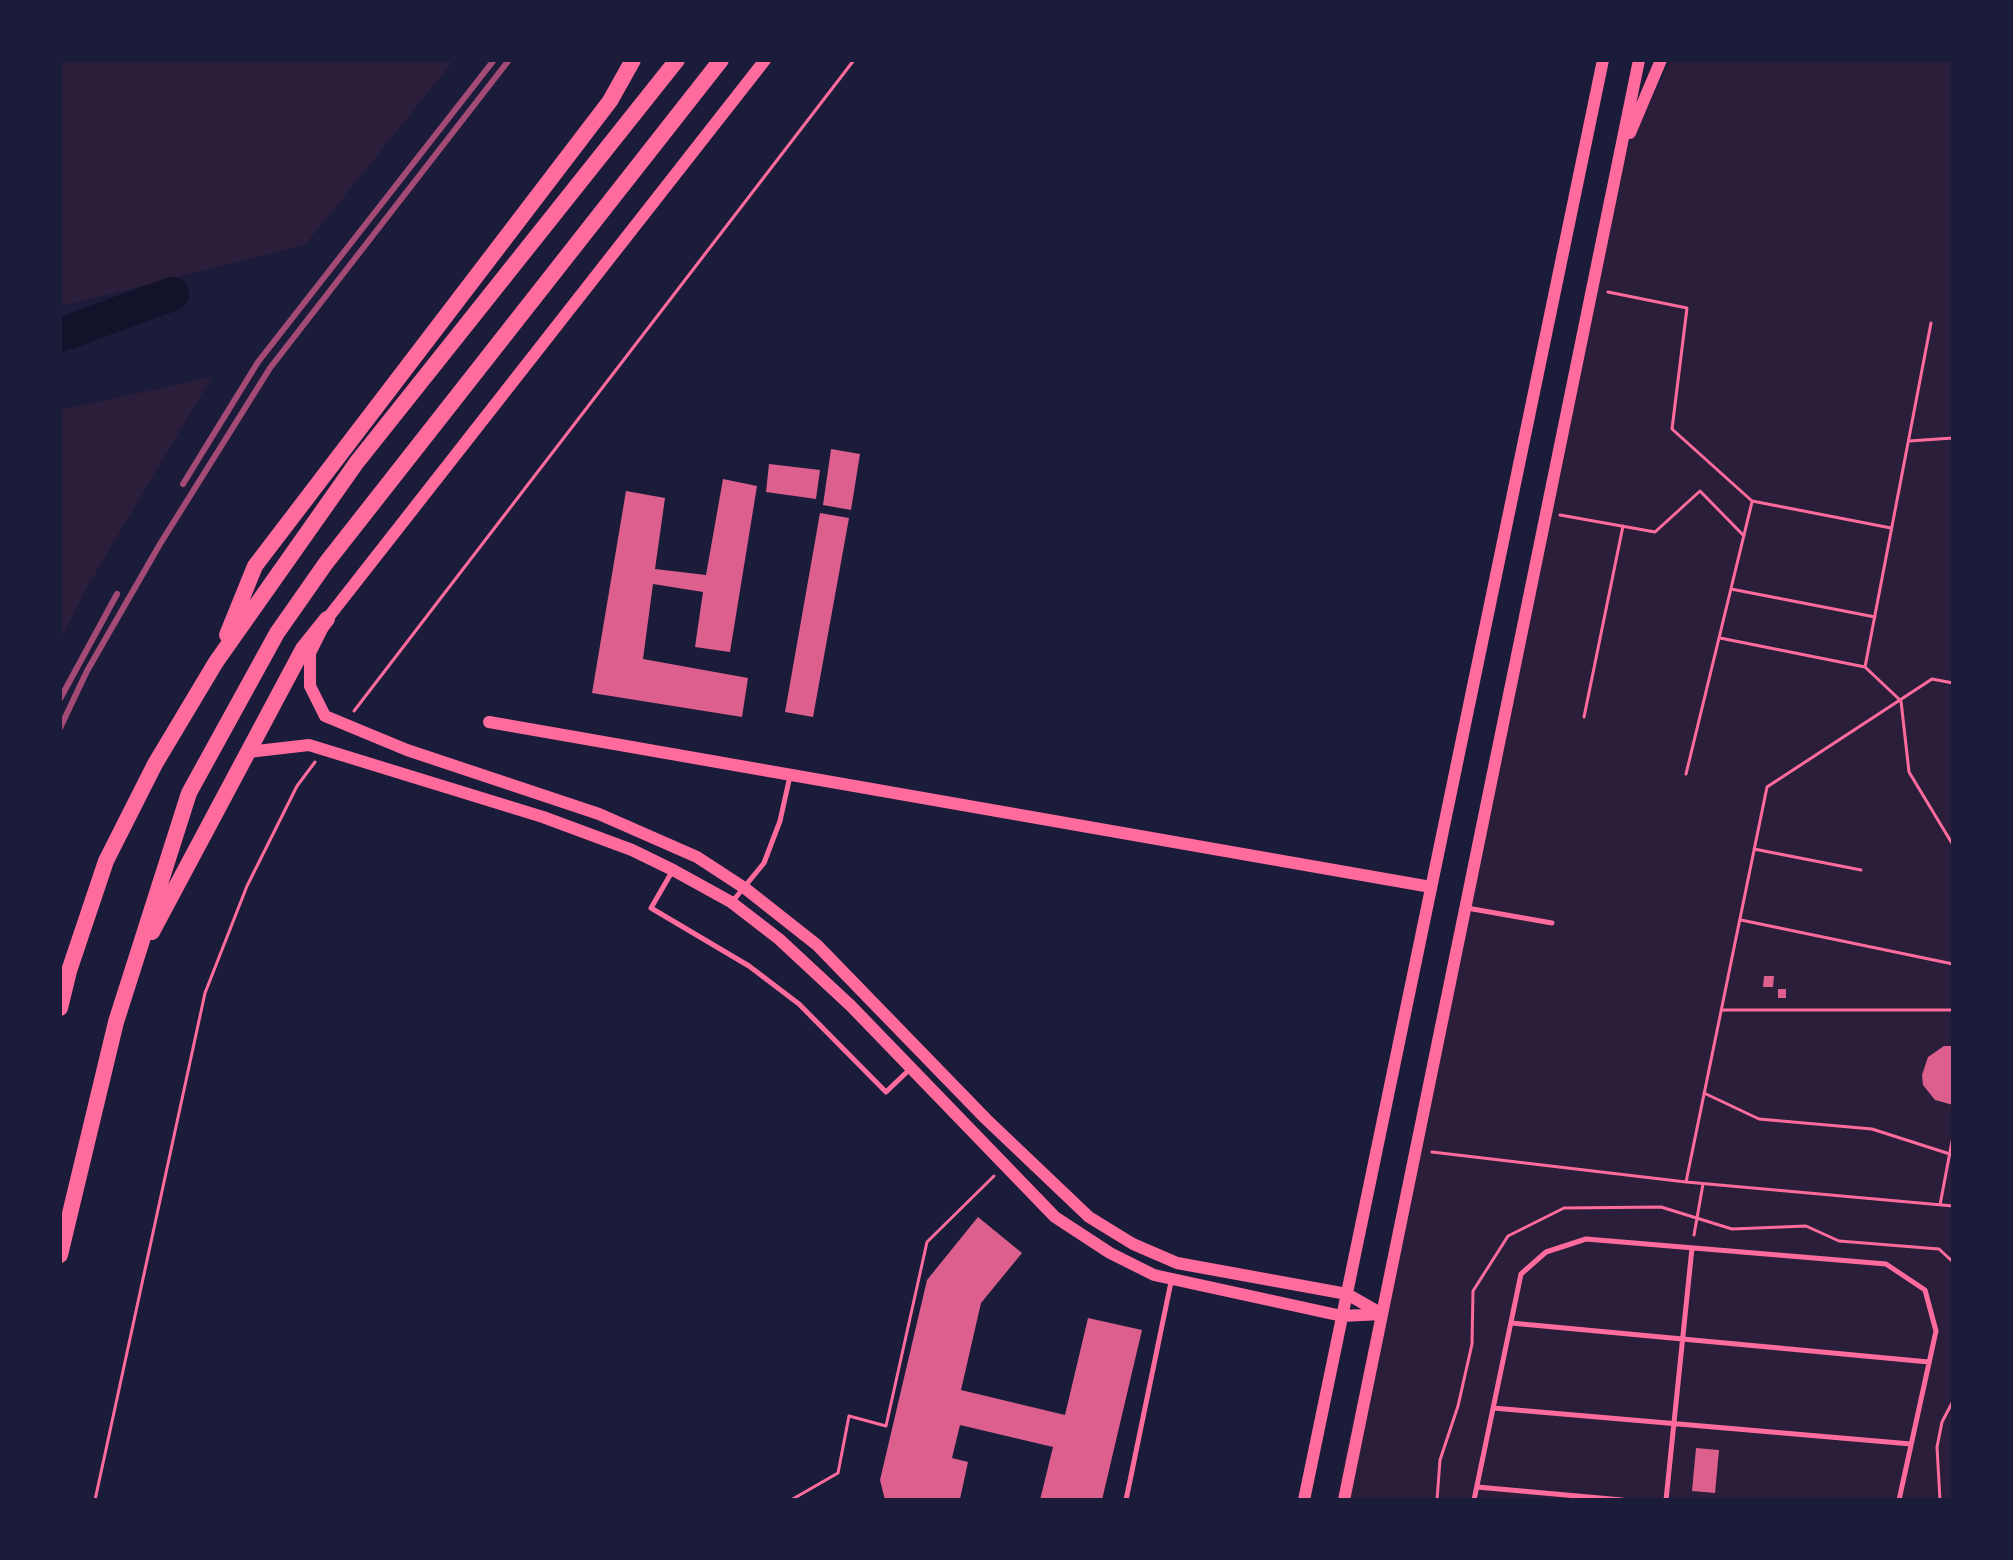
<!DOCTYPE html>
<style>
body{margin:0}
#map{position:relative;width:2013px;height:1560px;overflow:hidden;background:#1b1b3a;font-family:Ubuntu,sans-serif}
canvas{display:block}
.frame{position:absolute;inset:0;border:62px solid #1b1b3a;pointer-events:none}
</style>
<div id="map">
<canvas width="2013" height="1560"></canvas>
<div class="frame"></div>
</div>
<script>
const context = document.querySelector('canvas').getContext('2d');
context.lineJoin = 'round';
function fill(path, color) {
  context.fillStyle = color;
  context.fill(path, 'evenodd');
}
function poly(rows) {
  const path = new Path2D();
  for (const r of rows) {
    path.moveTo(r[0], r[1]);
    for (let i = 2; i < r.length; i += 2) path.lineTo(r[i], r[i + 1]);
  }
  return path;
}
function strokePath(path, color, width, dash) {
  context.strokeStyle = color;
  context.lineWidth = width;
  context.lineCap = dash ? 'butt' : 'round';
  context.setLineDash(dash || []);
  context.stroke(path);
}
fill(poly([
 [60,60,454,60,305,245,60,307],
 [1671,60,1953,60,1953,1500,1336,1500,1619,164],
 [212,377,90,582,60,641,60,410]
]), '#2a1e3b');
strokePath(poly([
 [60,335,172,294]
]), '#12122b', 34);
fill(poly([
 [831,449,860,454,851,510,823,505],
 [769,464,820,470,816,499,766,492],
 [723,479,757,486,730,652,695,647,703,592,653,584,643,659,748,678,742,717,592,693,626,491,665,498,655,569,706,575],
 [820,513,849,518,813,717,785,712],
 [1764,976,1774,976,1773,987,1763,987],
 [1778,989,1786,989,1786,998,1778,998],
 [1944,1046,1953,1046,1953,1105,1935,1100,1923,1085,1922,1075,1928,1057],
 [978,1217,1022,1253,981,1303,961,1390,1065,1415,1088,1318,1142,1330,1102,1500,1040,1500,1053,1447,960,1425,952,1458,968,1462,960,1499,885,1500,880,1480,927,1280],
 [1696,1448,1719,1450,1715,1493,1692,1491]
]), '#dd5f8e');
strokePath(poly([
 [1608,292,1687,308,1672,429,1752,501,1891,528],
 [1931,323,1865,667,1901,701,1909,772,1953,845],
 [1909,441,1953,438],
 [1560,515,1655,532,1700,491,1744,536],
 [1731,589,1875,617],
 [1720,638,1865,667],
 [354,711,854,60],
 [1584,717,1623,526],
 [1686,774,1752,502],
 [1754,849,1861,870],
 [1741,920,1953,964],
 [1721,1010,1953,1010],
 [1704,1093,1759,1119,1872,1129,1953,1155],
 [1432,1152,1686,1182,1953,1206],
 [1686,1182,1767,787,1932,679,1953,683],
 [1940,1205,1953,1136],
 [1694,1235,1703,1184],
 [95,1500,205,993,247,886,297,786,315,762],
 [791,1500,838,1473,849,1416,886,1426,927,1242,994,1176],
 [1437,1500,1440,1460,1458,1406,1472,1344,1473,1291,1508,1236,1564,1208,1661,1207,1732,1229,1806,1226,1839,1241,1939,1249,1953,1262],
 [1940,1500,1937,1447,1942,1422,1953,1401]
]), '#ff6b9d', 3);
strokePath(poly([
 [673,870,651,908,749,966,799,1004,886,1092,910,1069],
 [732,902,764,863,780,821,790,776],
 [1467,908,1552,923],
 [1511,1323,1929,1362],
 [1493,1408,1911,1444],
 [1477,1487,1622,1500],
 [1126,1500,1171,1282],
 [1474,1500,1521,1274,1546,1252,1586,1239,1886,1264,1925,1290,1936,1331,1899,1500],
 [1666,1500,1692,1248]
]), '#ff6b9d', 5);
strokePath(poly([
 [765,60,327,619,310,653,310,686,325,716,407,750,599,814,697,857,746,889,817,945,986,1119,1089,1217,1133,1244,1177,1263,1347,1294,1382,1314],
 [1630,133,1661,60],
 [489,722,1431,887],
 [248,752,309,745,543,817,632,850,673,870,731,902,779,939,851,1006,1055,1217,1110,1253,1154,1275,1342,1316,1382,1314],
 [1304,1500,1603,60],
 [1344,1500,1639,60]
]), '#ff6b9d', 12);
strokePath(poly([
 [227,635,255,566,610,101,633,60],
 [152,932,303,649,327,619],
 [60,1008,69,971,106,861,155,764,216,662,357,462,677,60],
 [60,1255,116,1022,189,793,277,633,326,563,721,60]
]), '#ff6b9d', 16);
strokePath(poly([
 [183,484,258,362,494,60],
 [60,699,117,594],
 [60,728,87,671,160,544,270,368,509,60]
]), '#a44b75', 6);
</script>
